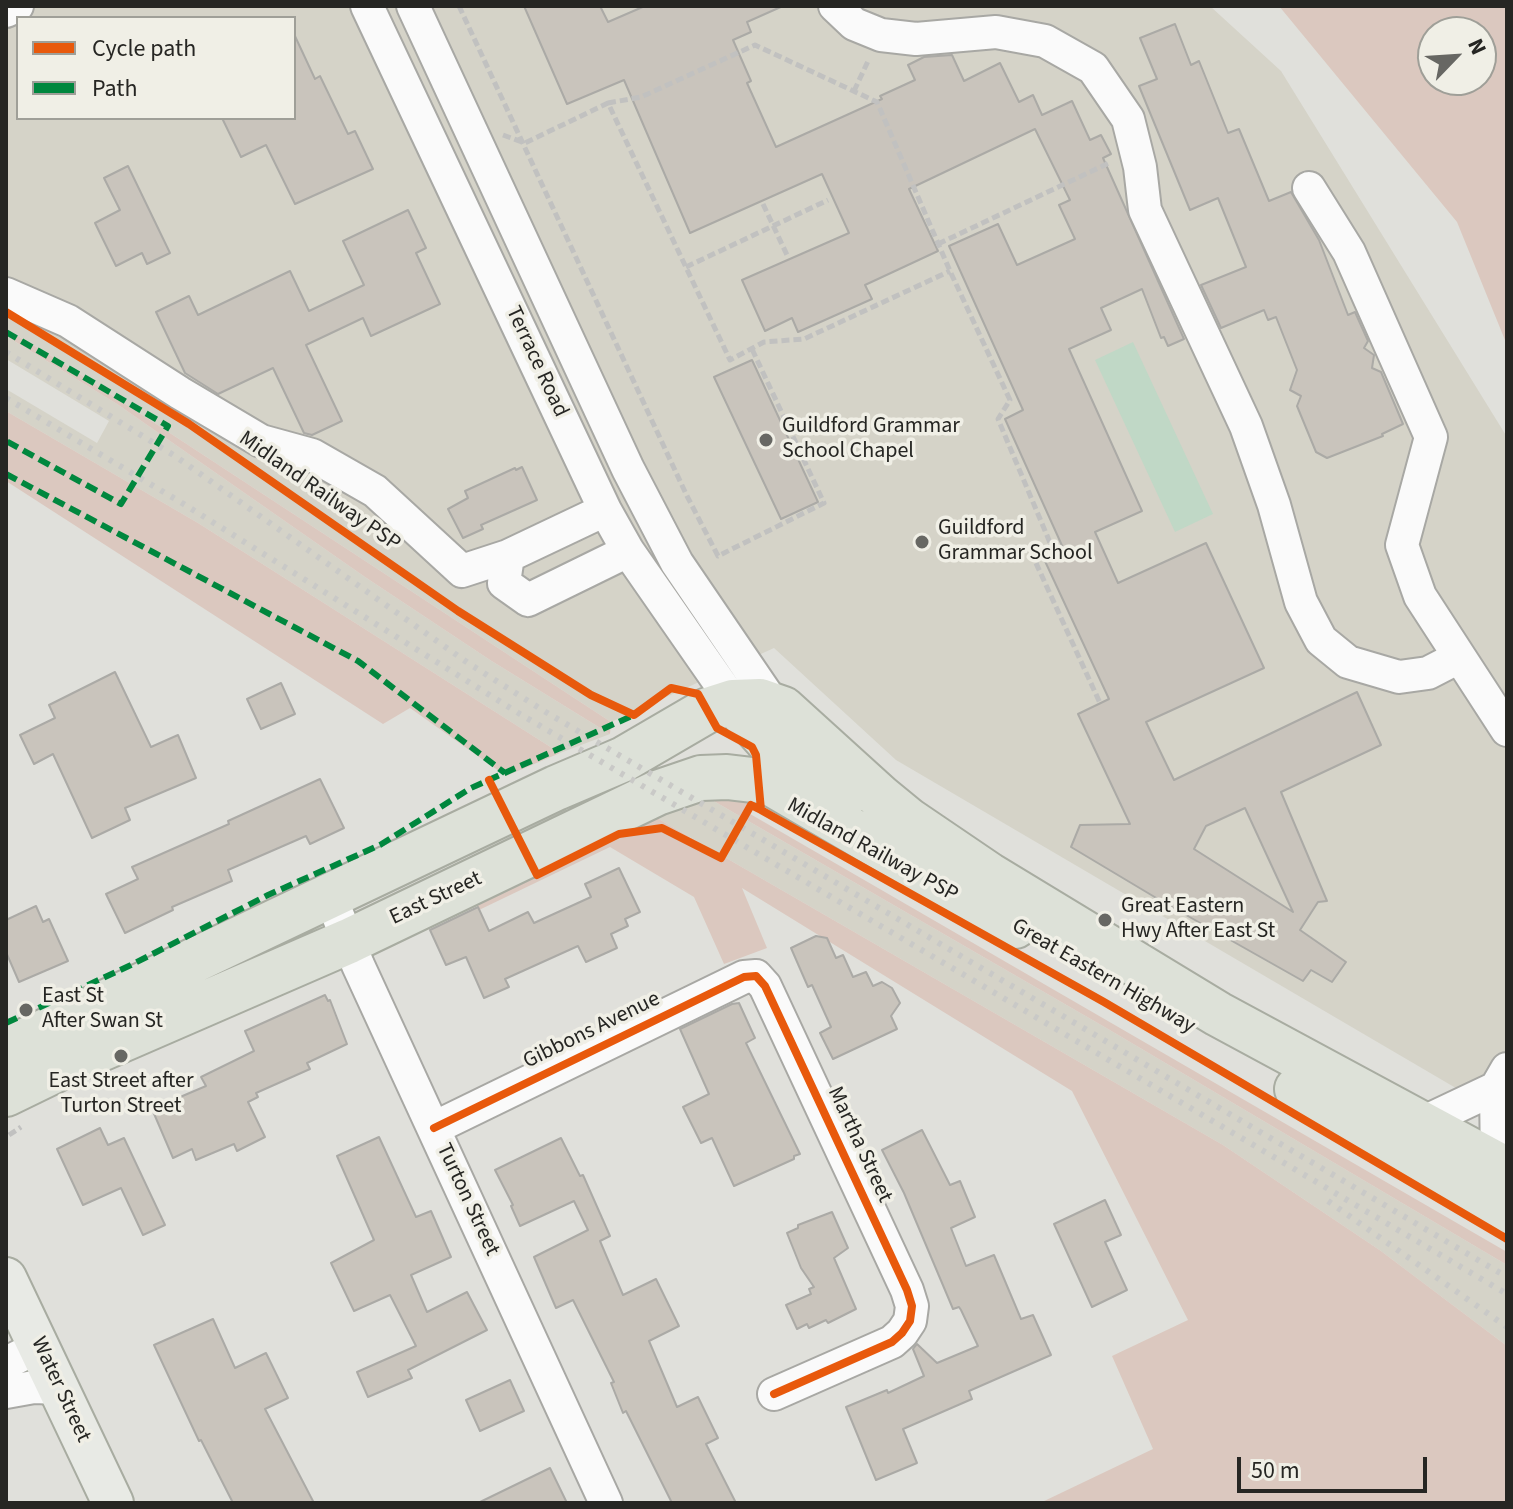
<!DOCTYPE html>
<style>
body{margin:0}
#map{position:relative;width:1513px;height:1509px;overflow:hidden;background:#e0e0db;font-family:"Source Sans 3",sans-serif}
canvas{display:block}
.frame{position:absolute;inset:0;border:8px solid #262623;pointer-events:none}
.legend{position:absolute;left:16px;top:16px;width:280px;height:104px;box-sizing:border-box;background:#f0efe6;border:2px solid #9f9f98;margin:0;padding:10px 14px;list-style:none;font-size:24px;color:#262623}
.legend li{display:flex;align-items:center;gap:16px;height:40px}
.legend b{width:40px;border:2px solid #9f9f98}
.north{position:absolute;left:1417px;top:16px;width:80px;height:80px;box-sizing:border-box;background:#f0efe6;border:2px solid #9f9f98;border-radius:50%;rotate:65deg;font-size:22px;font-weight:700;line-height:32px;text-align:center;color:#262623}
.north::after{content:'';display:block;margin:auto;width:28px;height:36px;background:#676763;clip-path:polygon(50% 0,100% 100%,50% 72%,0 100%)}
.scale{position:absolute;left:1237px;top:1457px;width:190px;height:36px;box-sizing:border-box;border:4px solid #262623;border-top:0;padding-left:10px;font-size:24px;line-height:28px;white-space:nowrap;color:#262623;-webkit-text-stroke:6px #f0efe6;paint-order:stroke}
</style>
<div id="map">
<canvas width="1513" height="1509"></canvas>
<div class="frame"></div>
<ul class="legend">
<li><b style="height:10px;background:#e8590c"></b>Cycle path</li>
<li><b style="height:10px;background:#00873e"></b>Path</li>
</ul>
<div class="north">N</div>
<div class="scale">50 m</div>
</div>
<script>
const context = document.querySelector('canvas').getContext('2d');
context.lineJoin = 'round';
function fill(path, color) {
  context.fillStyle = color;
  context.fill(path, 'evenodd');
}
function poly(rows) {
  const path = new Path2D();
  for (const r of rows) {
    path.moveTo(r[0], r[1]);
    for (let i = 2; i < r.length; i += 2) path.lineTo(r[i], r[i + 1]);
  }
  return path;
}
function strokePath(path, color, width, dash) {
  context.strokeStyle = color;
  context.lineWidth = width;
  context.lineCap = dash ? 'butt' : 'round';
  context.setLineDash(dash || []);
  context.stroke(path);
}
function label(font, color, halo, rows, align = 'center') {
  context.font = font + ' "Source Sans 3",sans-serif';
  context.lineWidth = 7;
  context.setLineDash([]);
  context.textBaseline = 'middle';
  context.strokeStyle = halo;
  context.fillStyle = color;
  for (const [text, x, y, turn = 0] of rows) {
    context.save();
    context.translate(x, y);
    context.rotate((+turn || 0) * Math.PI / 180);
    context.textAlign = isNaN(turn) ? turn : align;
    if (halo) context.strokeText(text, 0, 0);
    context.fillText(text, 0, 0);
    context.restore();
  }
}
fill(poly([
 [7,6,1210,6,1281,71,1507,437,1507,1118,896,760,774,648,611,722,60,361,6,329],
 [18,18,294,18,294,118,18,118],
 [6,336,117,404,365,577,490,660,610,734,560,753,198,523,6,411,6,389,97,443,109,421,6,359],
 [712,800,1108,1029,1507,1265,1507,1346,1381,1251,1223,1145,650,814,685,802]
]), '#d5d3c8');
fill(poly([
 [1279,6,1507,6,1507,345,1457,222],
 [1481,32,1481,80,1433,80,1433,32],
 [6,329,60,361,611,722,610,734,490,660,365,577,117,404,6,336],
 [6,411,198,523,560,753,506,776,410,708,383,724,6,481],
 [739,798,752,800,745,811,1507,1252,1507,1265,1108,1029,712,800],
 [650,814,1223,1145,1381,1251,1507,1346,1507,1503,1040,1503,1153,1449,1112,1356,1188,1320,1072,1091,742,888,767,948,724,964,694,897,610,847,479,910,475,900]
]), '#dbc8bf');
fill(poly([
 [1133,342,1213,514,1175,532,1095,360]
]), '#c0d8c6');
const building = poly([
 [524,6,600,6,608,22,645,6,783,6,747,22,751,32,733,40,751,81,747,83,776,147,882,99,880,96,915,80,908,65,924,57,952,55,964,81,1000,63,1019,102,1033,95,1042,115,1072,101,1090,140,1101,135,1111,154,1103,158,1184,339,1168,346,1164,337,1161,338,1142,289,1101,308,1111,330,1069,349,1142,511,1095,532,1118,583,1206,543,1264,668,1146,722,1174,780,1357,692,1381,745,1281,792,1327,901,1318,902,1300,930,1346,962,1332,982,1311,970,1303,981,1163,902,1071,847,1080,825,1130,824,1078,714,1109,699,1044,559,1064,550,1005,419,1023,410,949,246,998,224,1017,265,1075,239,1059,205,1070,200,1035,129,909,189,938,251,865,285,872,299,798,332,792,318,765,331,742,280,849,233,822,174,690,233,624,80,567,104,524,6],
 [1245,808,1293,912,1194,849,1206,826,1245,808],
 [1175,24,1191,65,1199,61,1228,133,1239,129,1269,201,1291,192,1319,240,1348,315,1355,312,1368,341,1364,348,1374,355,1372,368,1381,372,1403,424,1382,434,1383,436,1327,458,1316,452,1297,406,1301,396,1290,390,1297,370,1276,317,1268,320,1264,310,1221,328,1201,285,1246,267,1218,198,1190,210,1139,86,1157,79,1140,38,1175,24],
 [294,34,315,79,320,76,348,134,355,131,373,169,295,204,266,145,241,157,222,118,294,118,294,34],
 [128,166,170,253,147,264,142,253,116,266,95,223,120,210,104,178,128,166],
 [408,210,426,248,416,253,440,304,371,336,363,318,306,345,342,421,312,435,304,433,273,368,218,394,185,373,156,312,189,296,198,315,290,271,309,311,364,285,343,241,408,210],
 [752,360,818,502,781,519,714,377,752,360],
 [522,467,537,500,481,525,483,529,463,538,448,509,468,498,465,491,515,468,516,470,522,467],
 [115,672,151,747,178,735,196,778,125,808,130,820,92,838,53,754,34,764,20,735,55,718,49,705,115,672],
 [281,683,295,714,261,729,247,699,281,683],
 [320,779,344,828,310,844,306,836,228,870,232,881,172,907,173,910,125,933,106,894,138,879,132,867,229,824,228,821,320,779],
 [619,868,640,912,625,919,628,926,611,934,617,948,586,962,578,946,505,979,509,987,484,998,466,957,446,965,430,930,478,907,489,931,528,912,534,923,591,897,585,884,619,868],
 [36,906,43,922,49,919,68,961,19,982,6,952,6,920,36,906],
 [816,936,827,938,836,958,843,955,853,977,866,972,873,986,882,982,892,988,900,1003,891,1016,897,1029,833,1059,820,1033,831,1027,812,985,808,987,791,948,816,936],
 [325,995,328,1001,330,1000,347,1044,307,1063,310,1069,256,1093,258,1097,248,1102,265,1137,237,1151,234,1144,196,1160,192,1149,173,1158,152,1109,206,1086,201,1077,254,1051,245,1031,325,995],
 [739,1003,755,1038,746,1043,800,1154,794,1156,794,1159,734,1186,712,1138,701,1143,683,1107,709,1094,680,1029,732,1004,739,1003],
 [100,1128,108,1145,124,1138,165,1225,143,1235,121,1188,83,1205,57,1149,100,1128],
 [922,1130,950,1185,960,1181,975,1217,951,1228,966,1266,994,1255,1021,1319,1033,1315,1051,1355,969,1391,972,1399,903,1429,917,1463,876,1480,846,1407,887,1390,888,1393,924,1376,913,1349,917,1344,937,1363,978,1346,961,1310,959,1307,953,1309,904,1193,882,1150,922,1130],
 [379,1137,416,1217,431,1211,451,1257,411,1275,427,1312,467,1292,487,1330,408,1370,412,1378,368,1397,357,1372,416,1346,390,1295,354,1311,331,1263,374,1240,337,1156,379,1137],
 [561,1138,580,1176,583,1175,610,1236,600,1241,623,1295,656,1279,679,1326,649,1341,677,1407,698,1397,718,1438,706,1444,736,1503,672,1503,626,1411,623,1413,611,1383,614,1382,573,1300,556,1308,534,1257,588,1230,574,1201,520,1226,511,1206,513,1205,495,1170,561,1138],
 [1105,1200,1121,1235,1105,1242,1127,1290,1092,1307,1054,1224,1105,1200],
 [832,1212,848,1248,834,1258,856,1309,828,1323,826,1320,809,1328,807,1324,797,1329,786,1305,811,1294,809,1289,814,1287,801,1268,787,1233,798,1228,798,1225,832,1212],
 [213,1319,235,1368,266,1353,288,1398,265,1409,314,1503,233,1503,201,1440,199,1441,154,1345,213,1319],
 [510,1380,524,1411,480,1431,466,1400,510,1380],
 [550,1468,567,1503,478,1503,550,1468]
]);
fill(building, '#c9c4bc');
strokePath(building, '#abaaa6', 2);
const minor = poly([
 [367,6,605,510,628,551,733,702],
 [413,6,628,469,677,563,773,704],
 [835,6,854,24,881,35,916,39,996,32,1045,41,1093,68,1128,119,1140,167,1145,210,1246,426,1274,505,1301,602,1321,640,1348,662,1399,677,1428,673,1459,657],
 [6,11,17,6],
 [1309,188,1349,252,1431,437,1402,545,1420,596,1507,730],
 [6,294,68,321,180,393,261,441,312,455,375,491,462,571,508,556,504,583,528,600,628,551],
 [508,556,605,510],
 [330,896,358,965,606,1503],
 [1422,1123,1496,1088],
 [434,1128,744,977,756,976,765,986,907,1290,912,1306,910,1321,902,1333,892,1342,774,1394],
 [1497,1165,1496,1088,1507,1069],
 [6,1363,40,1346],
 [6,1392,34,1387,60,1388]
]);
const major = poly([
 [6,1278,113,1503]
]);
const highway = poly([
 [733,702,768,741,844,797],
 [6,1050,556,788,624,759,708,710,733,702,760,701,783,709,880,797,908,820,989,875,1218,1014,1507,1170],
 [1297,1089,1507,1211],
 [6,1094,82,1057,349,941,657,793,701,778,727,777,769,782,1015,926]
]);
strokePath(minor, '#a8a8a4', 36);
strokePath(major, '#a8aca1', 44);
strokePath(highway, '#a8aca1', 48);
strokePath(poly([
 [459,6,687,496,718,556,824,503,752,349],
 [854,91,869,59],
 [608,103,641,97,755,45,877,102,950,271,1010,400,998,419,1051,545,1035,561,1100,703],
 [503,135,525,143,608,103,730,360,764,342,804,339,950,271],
 [763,204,787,255],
 [938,244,1111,162],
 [686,267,828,200],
 [9,1135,21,1127]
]), '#c1c1c0', 5, [8, 4]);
strokePath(minor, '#fafafa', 32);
strokePath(major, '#e8eae5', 40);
strokePath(highway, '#dde1d8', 44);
strokePath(poly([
 [6,352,175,456,468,663,544,711,1507,1277],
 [6,398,182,503,520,714,1507,1294],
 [1328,1201,1507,1327]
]), '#c9c9c7', 6, [4, 8]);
strokePath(poly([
 [6,332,168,426,121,504,6,441],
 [6,474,358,661,505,773],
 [6,1023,131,965,268,895,380,845,471,788,634,715]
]), '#00873e', 6, [12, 6]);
strokePath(poly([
 [6,312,189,424,458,611,591,695,634,715,671,688,698,694,717,728,752,747,756,755,761,810,1104,1002,1507,1239],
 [489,780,537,875,619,834,662,828,721,858,751,805,761,810],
 [434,1128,744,977,756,976,765,986,907,1290,912,1306,910,1321,902,1333,892,1342,774,1394]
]), '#e8590c', 8);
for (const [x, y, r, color] of [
 [766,440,8,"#676763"],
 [922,542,8,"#676763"],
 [1105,920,8,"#676763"],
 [26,1010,8,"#676763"],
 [121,1056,8,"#676763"]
]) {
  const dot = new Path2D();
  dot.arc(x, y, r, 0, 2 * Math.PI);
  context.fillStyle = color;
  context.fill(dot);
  strokePath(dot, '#f0efe6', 3);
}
label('22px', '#262623', '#f0efe6', [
 ["Terrace Road",536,362,65],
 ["Midland Railway PSP",319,492,35],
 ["Midland Railway PSP",872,851,29],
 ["East Street",436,899,-25],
 ["Great Eastern Highway",1103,977,30],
 ["Gibbons Avenue",592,1031,-26],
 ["Martha Street",859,1145,65],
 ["Turton Street",467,1200,65],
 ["Water Street",60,1390,65]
]);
label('22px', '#262623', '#f0efe6', [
 ["Guildford Grammar",782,427],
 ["School Chapel",782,452],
 ["Guildford",938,529],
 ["Grammar School",938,554],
 ["Great Eastern",1121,907],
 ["Hwy After East St",1121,932],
 ["East St",42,997],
 ["After Swan St",42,1022],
 ["East Street after",121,1082,"center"],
 ["Turton Street",121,1107,"center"]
], 'left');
</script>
